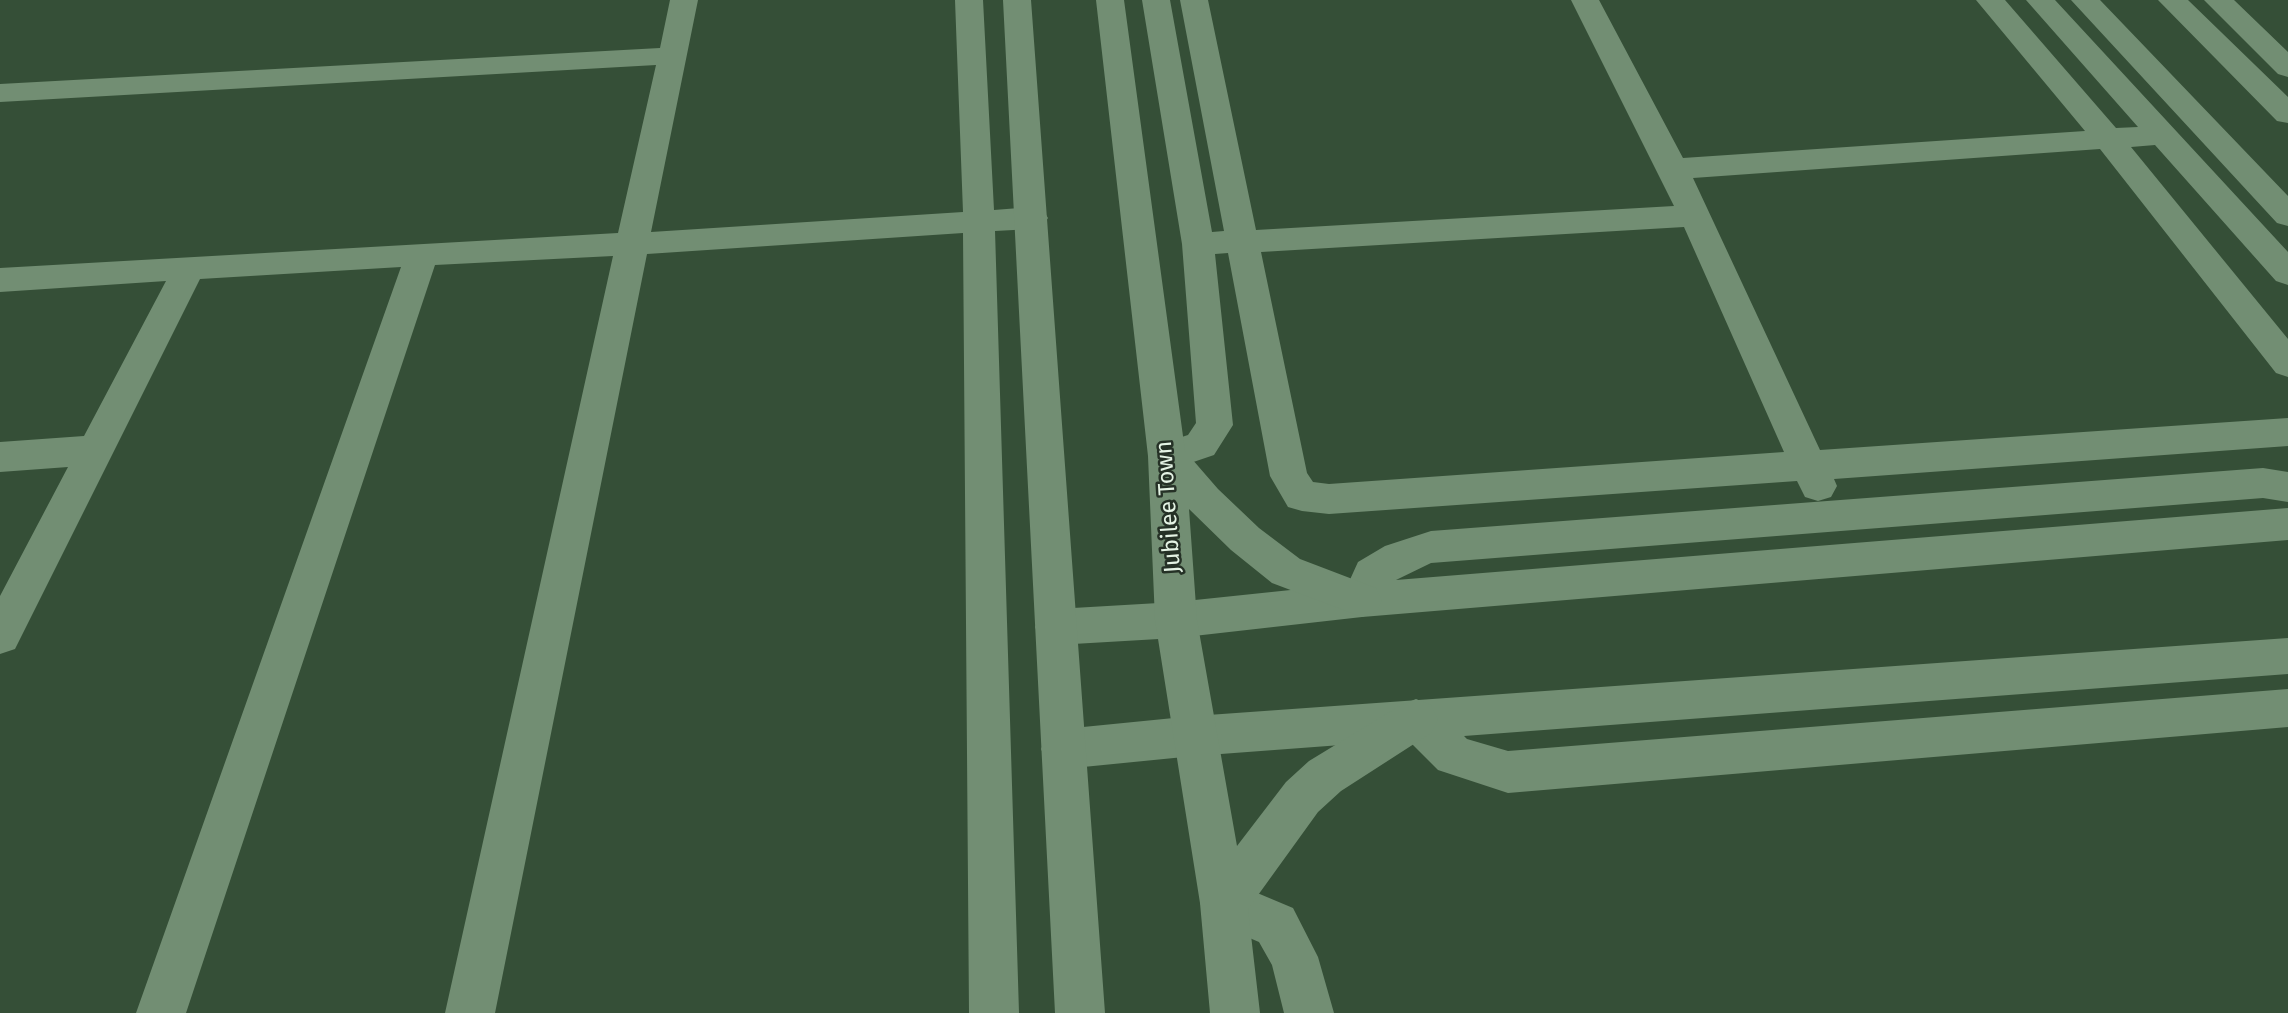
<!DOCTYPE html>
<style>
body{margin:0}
canvas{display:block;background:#354f37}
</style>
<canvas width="2288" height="1013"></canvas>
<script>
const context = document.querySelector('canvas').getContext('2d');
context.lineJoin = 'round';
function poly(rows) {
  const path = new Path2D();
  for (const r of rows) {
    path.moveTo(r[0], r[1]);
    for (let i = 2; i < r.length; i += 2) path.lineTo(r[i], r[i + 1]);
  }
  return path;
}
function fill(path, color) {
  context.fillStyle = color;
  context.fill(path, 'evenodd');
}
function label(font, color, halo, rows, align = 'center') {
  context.font = font + ' "Fira Sans",sans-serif';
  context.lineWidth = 5;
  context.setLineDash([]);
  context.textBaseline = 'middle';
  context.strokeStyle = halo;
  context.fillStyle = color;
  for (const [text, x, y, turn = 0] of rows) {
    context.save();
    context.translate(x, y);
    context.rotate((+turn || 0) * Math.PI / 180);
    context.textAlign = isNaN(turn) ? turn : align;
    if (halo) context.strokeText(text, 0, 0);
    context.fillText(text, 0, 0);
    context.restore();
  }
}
fill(poly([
 [670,0,698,0,651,232,963,212,955,0,983,0,994,210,1032,207,1043,210,1048,218,1043,226,1032,229,995,231,1019,1013,969,1013,963,233,647,254,495,1013,445,1013,613,256,435,265,186,1013,136,1013,401,267,200,279,15,649,0,654,0,596,68,467,0,472,0,442,84,436,166,281,0,292,0,268,618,233,656,65,0,102,0,84,660,48,670,0],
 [1142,0,1170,0,1212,232,1224,231,1180,0,1208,0,1256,230,1674,206,1571,0,1599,0,1683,158,2085,131,1976,0,2005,0,2116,128,2138,127,2026,0,2055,0,2288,252,2288,285,2276,281,2155,145,2131,147,2288,339,2288,377,2276,373,2100,149,1693,178,1820,450,2288,418,2288,446,1834,479,1837,486,1831,497,1818,501,1805,497,1797,481,1329,514,1302,511,1288,507,1270,476,1228,253,1215,254,1233,425,1214,455,1167,471,1154,466,1148,456,1154,446,1188,435,1196,423,1182,244,1142,0],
 [1684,227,1784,452,1329,484,1313,482,1307,473,1261,252,1684,227],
 [2204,0,2234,0,2288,52,2288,77,2278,74,2204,0],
 [2263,468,2288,472,2288,502,2263,498,1431,563,1396,580,2288,508,2288,540,1362,617,1176,638,1056,645,1041,640,1035,627,1041,614,1056,609,1176,602,1348,584,1358,562,1385,546,1431,531,2263,468],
 [2288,638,2288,674,1464,736,1467,739,1508,751,2288,689,2288,727,1508,793,1438,770,1408,740,1194,756,1063,769,1047,763,1041,749,1047,735,1063,729,1194,716,2288,638],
 [1224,879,1293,908,1318,957,1334,1013,1284,1013,1272,965,1259,942,1207,920,1200,903,1207,886,1224,879]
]), '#728e73');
fill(poly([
 [1003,0,1031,0,1105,1013,1055,1013,1003,0],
 [1096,0,1124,0,1185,451,1218,489,1259,528,1300,559,1376,588,1382,600,1376,612,1362,617,1272,583,1231,550,1189,509,1197,620,1237,846,1286,782,1309,761,1401,705,1416,699,1431,705,1438,719,1431,733,1341,791,1318,812,1248,909,1260,1013,1210,1013,1200,903,1155,620,1148,456,1096,0]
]), '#728e73');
fill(poly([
 [2071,0,2100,0,2288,196,2288,226,2277,223,2071,0],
 [2158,0,2188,0,2288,97,2288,123,2277,121,2158,0]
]), '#728e73');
label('23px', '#e5f4e5', '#253126', [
 ["Jubilee Town",1169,507,-94]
]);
</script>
